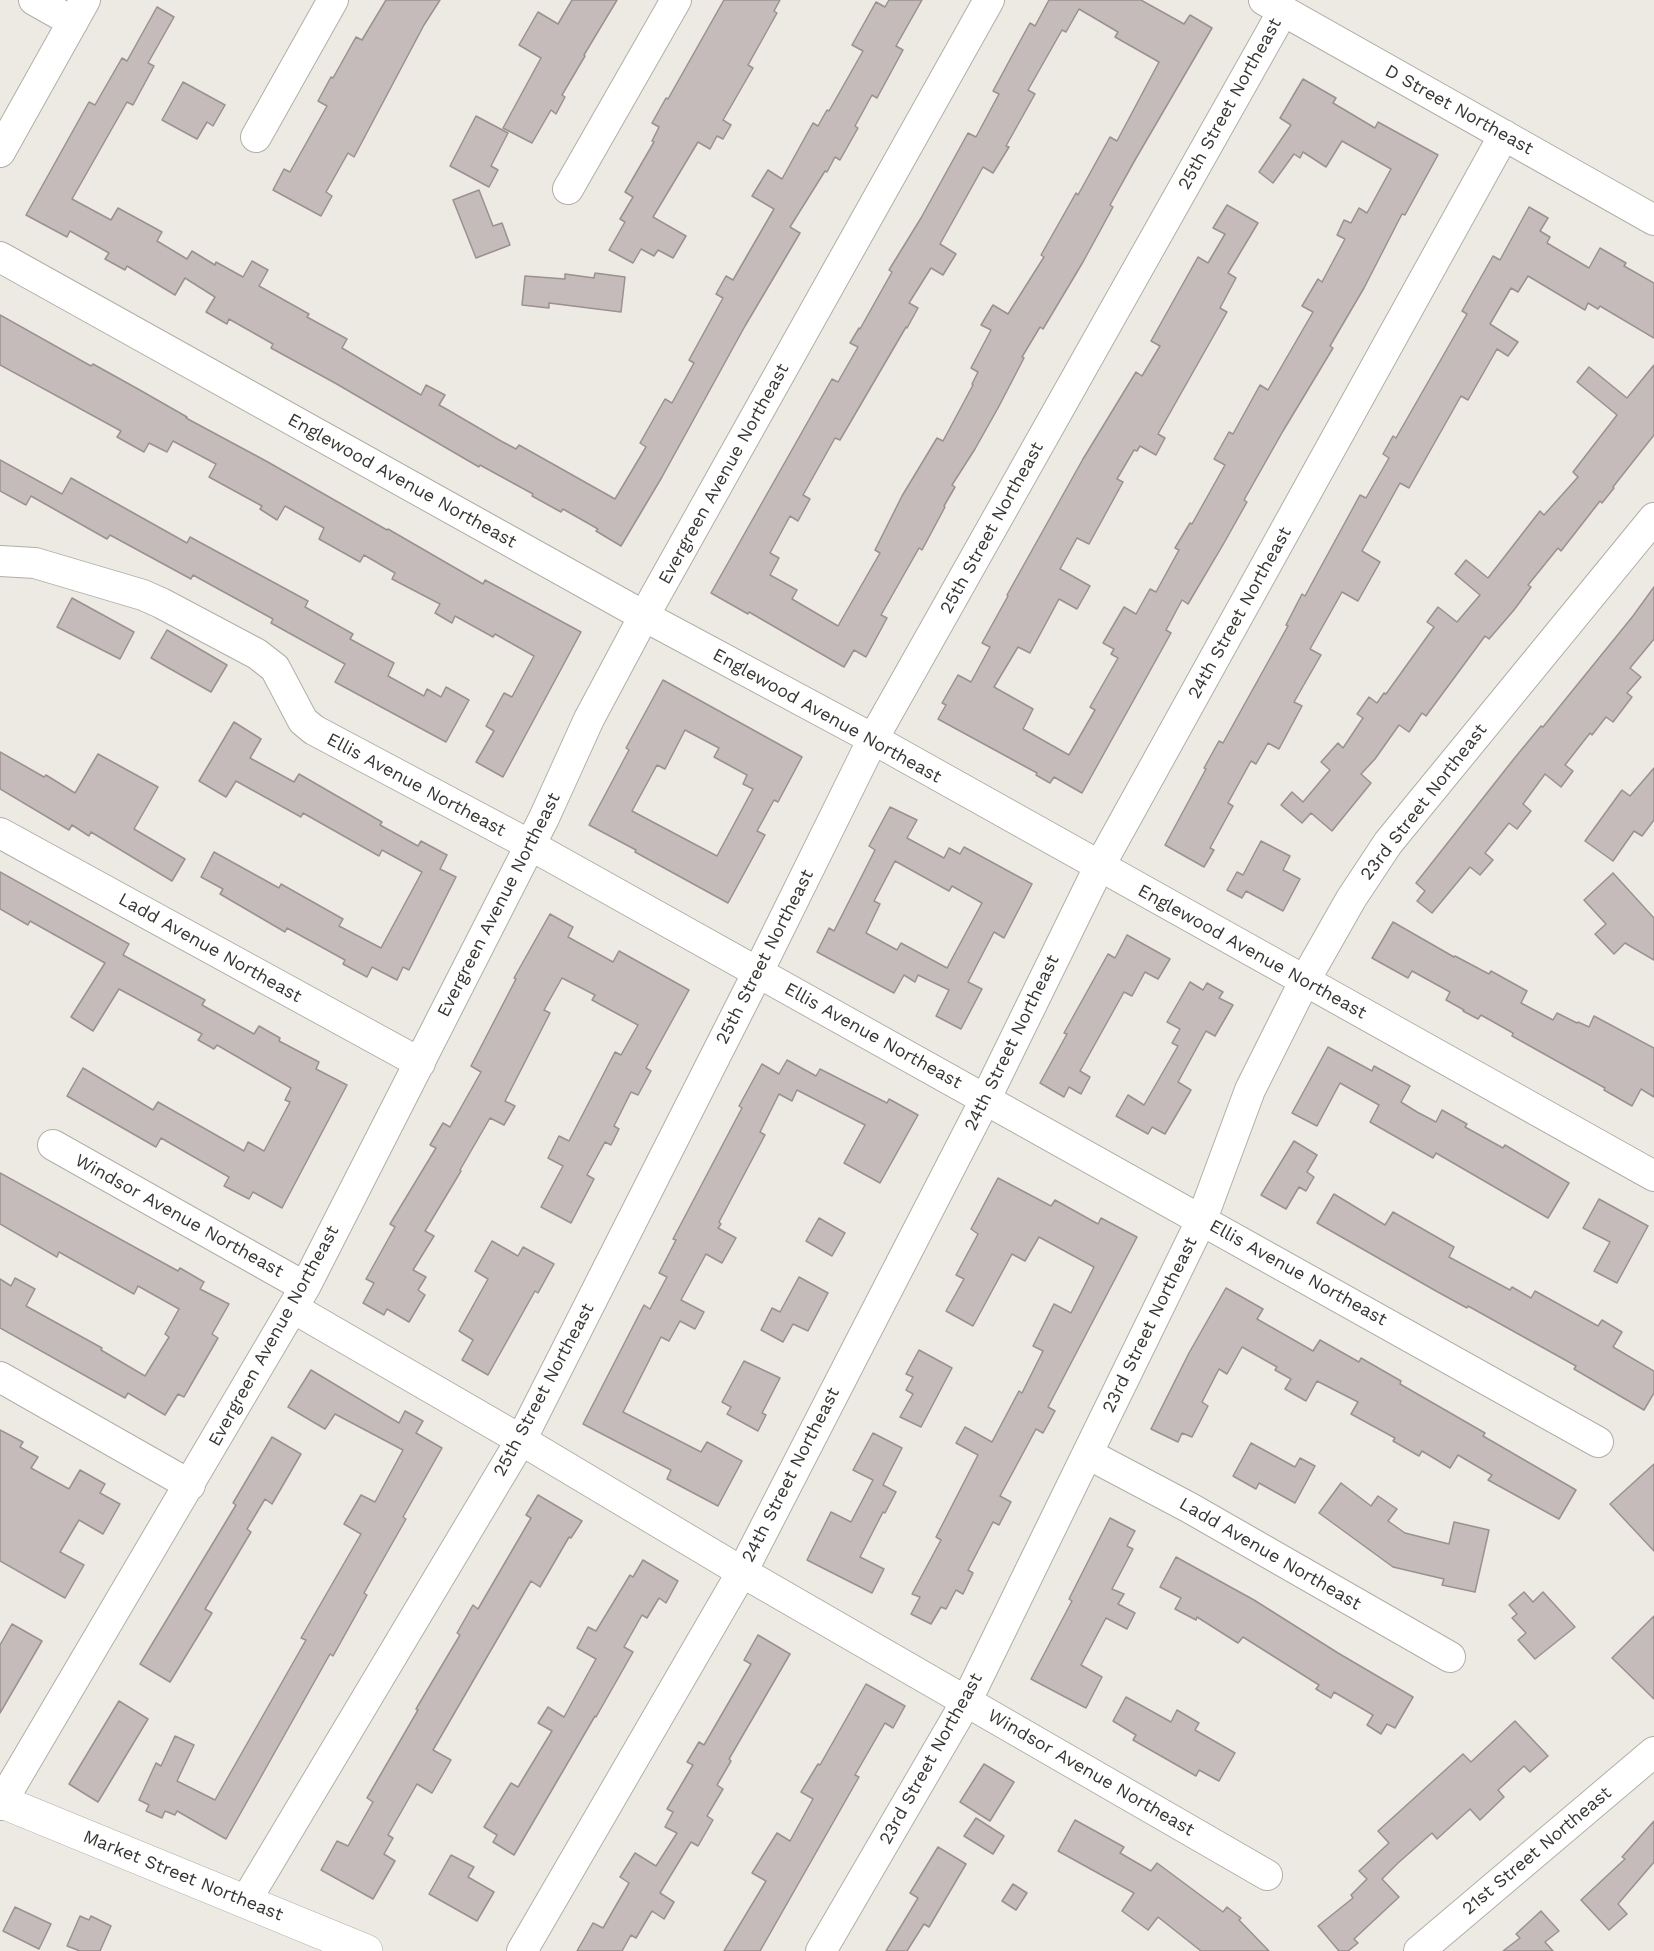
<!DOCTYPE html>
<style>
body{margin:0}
canvas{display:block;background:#eceae2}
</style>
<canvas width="1654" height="1951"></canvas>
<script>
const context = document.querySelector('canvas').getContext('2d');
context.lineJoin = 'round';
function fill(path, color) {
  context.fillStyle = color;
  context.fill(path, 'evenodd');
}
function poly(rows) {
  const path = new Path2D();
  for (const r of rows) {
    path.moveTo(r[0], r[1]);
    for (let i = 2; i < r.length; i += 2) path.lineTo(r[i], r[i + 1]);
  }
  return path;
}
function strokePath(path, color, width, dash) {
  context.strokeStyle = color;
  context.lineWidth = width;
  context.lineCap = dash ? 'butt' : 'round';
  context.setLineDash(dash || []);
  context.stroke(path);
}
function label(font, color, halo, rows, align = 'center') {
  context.font = font + ' "Work Sans",sans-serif';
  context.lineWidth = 4.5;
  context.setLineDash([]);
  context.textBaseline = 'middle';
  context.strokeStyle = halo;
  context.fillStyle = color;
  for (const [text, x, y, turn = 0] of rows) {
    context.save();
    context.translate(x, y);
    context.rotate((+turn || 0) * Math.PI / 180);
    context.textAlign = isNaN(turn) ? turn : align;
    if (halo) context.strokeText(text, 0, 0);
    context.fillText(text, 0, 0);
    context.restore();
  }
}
const building = poly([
 [386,0,440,0,424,25,354,157,348,153,326,192,332,196,321,216,273,190,284,169,290,172,327,106,318,101,331,77,333,78,356,37,362,40,386,0],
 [572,0,617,0,584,55,585,56,562,95,565,97,556,114,551,110,532,143,503,128,541,58,519,45,538,12,558,24,572,0],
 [724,0,780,0,774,11,777,13,748,65,753,68,723,120,731,125,723,139,717,136,710,149,698,142,653,217,686,236,673,258,658,250,654,256,641,249,633,263,609,250,625,222,620,219,633,197,625,192,654,142,652,141,659,127,652,123,666,98,668,99,724,0],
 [889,0,922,0,896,46,903,50,877,98,872,95,855,126,858,128,840,160,835,157,827,172,825,171,790,227,800,233,745,326,662,477,621,546,596,531,598,529,563,509,561,512,532,496,533,494,480,465,479,467,335,383,271,348,273,344,229,319,227,324,206,312,215,297,185,278,175,295,127,266,125,270,105,259,109,253,70,231,67,237,26,215,89,102,95,105,122,58,127,61,157,7,174,17,148,63,154,66,133,105,127,102,72,199,111,220,118,208,162,232,157,241,187,259,192,251,215,265,216,262,243,277,252,261,268,270,259,286,309,314,307,317,347,339,342,348,421,395,426,385,445,395,439,405,448,410,501,441,516,449,519,445,615,499,646,447,640,443,665,399,672,403,694,363,689,360,723,298,716,294,726,276,733,280,774,209,752,196,768,170,782,179,813,123,818,126,827,110,829,111,863,51,852,45,876,2,885,7,889,0],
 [1049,0,1141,0,1184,24,1190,15,1212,28,1135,160,1110,205,1113,207,1083,262,1043,329,1040,327,1022,357,1024,358,998,408,975,449,952,485,955,487,944,506,945,507,922,550,919,548,881,615,887,618,866,657,854,650,844,667,749,612,748,614,711,593,832,379,838,382,858,347,850,343,859,328,860,329,892,272,889,270,921,218,968,133,976,137,999,94,993,91,1013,54,1030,23,1035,26,1049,0],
 [1079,9,1118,32,1115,37,1159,62,1117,141,1110,137,1078,195,1076,193,1041,255,1044,257,1008,314,993,305,981,325,991,330,971,368,978,372,972,384,973,385,943,441,937,438,902,496,875,550,880,553,838,626,792,599,797,590,770,575,779,558,770,553,790,516,798,521,810,499,803,495,835,438,840,440,906,327,907,328,918,308,909,303,931,268,943,275,956,254,940,244,983,167,993,173,1009,147,1006,146,1035,94,1028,90,1062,30,1066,32,1079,9],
 [1303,79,1336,98,1333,103,1375,128,1378,122,1438,155,1405,215,1402,214,1364,288,1330,346,1333,348,1283,431,1244,500,1247,502,1224,543,1188,604,1182,600,1166,630,1171,633,1082,793,1054,777,1050,783,1036,775,1037,773,938,719,946,705,942,703,958,675,971,682,990,647,982,643,1008,596,1007,595,1083,459,1136,372,1142,376,1160,346,1151,341,1198,257,1208,263,1225,234,1213,228,1227,205,1258,223,1228,273,1236,278,1220,308,1227,312,1158,434,1165,438,1156,455,1140,446,1137,451,1134,450,1117,479,1123,482,1089,544,1077,538,1060,569,1090,586,1077,609,1059,599,1030,653,1018,647,994,687,1033,709,1023,729,1069,755,1095,710,1090,707,1118,658,1111,654,1114,649,1103,643,1124,607,1136,614,1150,589,1156,592,1179,550,1175,548,1190,523,1192,524,1225,465,1214,459,1229,432,1233,434,1260,385,1268,390,1313,312,1302,306,1318,279,1322,282,1345,239,1337,235,1344,220,1351,223,1359,208,1367,213,1391,169,1342,141,1326,167,1303,152,1300,158,1294,154,1273,183,1259,172,1291,125,1280,118,1303,79],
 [183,82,225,105,213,126,207,122,197,139,162,120,183,82],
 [476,116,508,133,491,166,498,170,489,187,450,166,476,116],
 [479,190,493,226,502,223,510,245,476,258,453,200,479,190],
 [1529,207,1548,218,1540,231,1550,237,1547,243,1589,268,1600,248,1626,263,1624,266,1654,283,1654,338,1600,306,1598,309,1588,303,1585,310,1528,276,1518,292,1511,288,1490,324,1518,342,1508,356,1497,349,1468,400,1461,396,1409,488,1400,483,1362,551,1380,562,1358,601,1342,592,1310,649,1321,655,1294,702,1302,706,1279,749,1268,743,1256,764,1251,761,1228,803,1233,806,1210,848,1214,850,1204,867,1165,845,1206,769,1204,768,1219,741,1223,743,1288,626,1286,625,1302,594,1305,596,1360,495,1366,498,1389,458,1383,454,1393,436,1396,438,1467,314,1462,311,1493,256,1500,260,1529,207],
 [595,273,625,277,621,312,549,303,549,308,522,305,525,276,565,279,565,274,594,278,595,273],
 [0,315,91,366,93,364,138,389,187,417,186,418,266,461,387,530,388,529,483,584,485,580,581,632,503,777,476,762,494,731,486,726,504,693,512,697,534,656,495,634,493,637,455,616,452,623,435,613,440,604,392,579,395,573,364,555,360,562,319,539,324,528,285,506,277,520,260,509,262,506,209,477,216,464,173,441,167,452,149,443,144,452,117,437,121,431,0,365,0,315],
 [1654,365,1654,435,1613,487,1614,488,1602,503,1600,501,1561,551,1558,548,1528,585,1531,587,1514,610,1489,639,1485,636,1426,716,1422,713,1409,732,1399,725,1375,759,1361,774,1371,783,1332,831,1311,813,1302,823,1281,805,1292,792,1303,802,1330,770,1321,762,1338,743,1343,748,1363,718,1357,714,1369,697,1377,703,1384,693,1386,694,1434,627,1427,622,1438,607,1457,622,1480,595,1455,574,1466,560,1488,578,1540,511,1544,515,1578,477,1573,472,1617,415,1577,382,1589,367,1627,398,1654,365],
 [0,460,62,494,71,478,187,543,190,537,308,601,305,607,353,634,350,639,394,663,388,676,424,696,427,689,441,697,446,687,469,700,446,742,335,682,345,664,271,623,273,619,193,575,191,579,110,535,107,539,31,496,26,505,0,491,0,460],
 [1654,587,1654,639,1630,668,1641,677,1627,693,1632,697,1613,722,1606,717,1592,735,1590,733,1565,765,1573,771,1561,787,1545,774,1523,804,1531,811,1517,829,1509,823,1485,853,1493,860,1480,875,1470,867,1432,913,1417,901,1425,891,1416,883,1513,760,1541,726,1543,727,1633,616,1654,587],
 [72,598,134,632,120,659,57,627,72,598],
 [167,630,227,665,211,692,151,658,167,630],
 [663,680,802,757,778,802,774,800,757,831,765,835,728,903,635,852,636,850,589,825,629,750,626,748,663,680],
 [685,730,719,748,714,757,747,775,743,784,753,789,717,856,632,811,657,765,665,769,685,730],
 [234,722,261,739,250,758,294,782,299,774,382,822,380,825,418,846,421,841,447,855,440,869,456,877,409,970,403,967,397,980,372,967,367,977,343,964,345,960,287,928,285,932,220,894,223,889,201,877,214,852,279,888,281,884,343,919,339,926,381,948,422,872,382,850,379,856,303,813,301,817,236,781,226,797,199,781,234,722],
 [0,752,44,777,46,775,75,793,98,754,158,787,134,829,185,859,172,881,91,832,89,836,72,825,69,830,0,789,0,752],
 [1654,768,1654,820,1642,836,1634,831,1613,861,1585,841,1622,790,1630,796,1654,768],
 [890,807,917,820,907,838,944,858,949,848,960,854,964,847,1032,884,1004,938,994,932,968,982,982,989,961,1029,936,1016,949,990,918,975,915,982,904,975,894,993,817,952,829,928,834,931,875,850,869,846,890,807],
 [895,861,949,891,952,886,982,903,947,968,901,943,897,950,866,933,880,904,874,901,895,861],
 [1261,841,1290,856,1283,870,1300,879,1283,911,1246,891,1242,898,1227,890,1237,872,1243,875,1261,841],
 [0,872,129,944,123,955,205,1000,202,1005,254,1034,259,1026,280,1038,279,1041,319,1062,316,1069,347,1085,282,1208,253,1192,249,1199,224,1186,229,1177,161,1138,156,1147,67,1096,83,1068,153,1110,158,1102,244,1151,248,1142,264,1151,290,1102,285,1100,291,1088,217,1045,214,1049,198,1040,202,1034,119,989,93,1031,71,1017,105,963,30,921,28,925,0,909,0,872],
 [1613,873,1654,918,1654,960,1625,943,1614,954,1595,934,1606,924,1584,900,1613,873],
 [550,914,573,927,568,937,613,962,619,951,689,990,646,1068,651,1071,638,1095,631,1092,614,1126,619,1129,611,1145,605,1142,587,1175,594,1179,571,1223,541,1207,563,1166,548,1158,559,1136,569,1141,615,1052,621,1055,638,1025,592,1000,595,995,562,978,544,1010,550,1013,505,1101,515,1106,504,1125,490,1118,460,1170,461,1171,425,1231,434,1236,413,1270,426,1277,418,1290,425,1295,409,1322,387,1309,384,1315,363,1303,374,1283,366,1279,395,1227,390,1224,436,1148,430,1145,443,1123,450,1127,481,1072,471,1066,516,979,514,978,550,914],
 [1393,922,1454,957,1455,956,1489,974,1491,971,1527,991,1521,1003,1553,1020,1557,1013,1577,1023,1578,1022,1589,1027,1594,1016,1654,1048,1654,1097,1641,1089,1632,1106,1604,1090,1605,1088,1512,1036,1513,1033,1481,1015,1478,1019,1463,1011,1464,1010,1446,1000,1450,992,1412,971,1408,978,1372,958,1393,922],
 [1127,935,1170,959,1158,979,1145,972,1132,996,1124,992,1080,1071,1090,1077,1081,1094,1069,1087,1064,1097,1040,1083,1067,1034,1064,1033,1108,954,1115,958,1127,935],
 [1190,982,1203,990,1207,983,1223,992,1219,998,1233,1005,1215,1036,1206,1031,1178,1082,1191,1090,1165,1134,1152,1127,1148,1134,1116,1116,1128,1095,1144,1105,1178,1046,1172,1043,1180,1029,1167,1022,1190,982],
 [1328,1047,1372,1071,1374,1066,1410,1086,1401,1102,1417,1112,1436,1122,1442,1110,1467,1124,1465,1127,1503,1148,1505,1145,1569,1183,1548,1218,1436,1153,1433,1158,1370,1122,1379,1105,1340,1083,1317,1126,1292,1113,1328,1047],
 [787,1060,816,1076,820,1069,887,1103,889,1099,918,1115,880,1183,844,1163,865,1125,797,1090,792,1101,779,1094,760,1132,765,1135,719,1222,721,1224,718,1228,736,1238,722,1263,706,1254,681,1300,704,1312,695,1329,680,1321,669,1341,661,1337,623,1412,701,1452,707,1442,742,1461,718,1506,667,1479,671,1470,583,1424,644,1305,650,1309,667,1277,659,1273,676,1240,673,1239,742,1108,739,1106,762,1064,779,1074,787,1060],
 [1294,1141,1317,1155,1307,1172,1314,1177,1306,1191,1299,1187,1286,1209,1261,1195,1294,1141],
 [0,1173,178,1271,180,1268,204,1282,200,1289,229,1304,212,1334,218,1338,196,1376,184,1397,178,1394,165,1415,128,1393,125,1398,0,1328,0,1279,11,1286,15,1278,35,1289,26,1306,102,1348,101,1350,145,1376,169,1337,165,1334,179,1309,138,1286,134,1294,59,1252,57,1257,0,1224,0,1173],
 [998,1178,1051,1206,1055,1200,1098,1224,1101,1218,1137,1237,1048,1407,1055,1411,1043,1433,1036,1429,1000,1496,1011,1502,999,1525,993,1522,968,1570,973,1573,963,1594,956,1590,946,1609,941,1607,931,1624,911,1614,920,1597,912,1594,941,1540,936,1537,978,1455,956,1443,965,1427,992,1442,1019,1391,1022,1393,1043,1351,1033,1346,1054,1304,1071,1313,1094,1267,1039,1237,1025,1261,1012,1254,973,1326,946,1311,964,1279,956,1275,978,1234,971,1229,998,1178],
 [1334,1194,1385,1225,1393,1212,1454,1247,1449,1257,1510,1290,1512,1287,1531,1298,1535,1291,1598,1326,1602,1320,1622,1332,1613,1347,1654,1371,1654,1393,1644,1410,1574,1369,1576,1366,1468,1306,1467,1308,1436,1291,1317,1223,1334,1194],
 [1599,1199,1648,1226,1617,1283,1594,1271,1610,1242,1583,1228,1599,1199],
 [819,1218,845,1233,832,1256,806,1241,819,1218],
 [492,1241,518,1256,523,1247,554,1264,538,1293,535,1291,488,1375,462,1360,473,1340,459,1331,488,1279,475,1271,492,1241],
 [799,1277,828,1293,808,1331,793,1324,783,1342,761,1330,772,1308,780,1312,799,1277],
 [1226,1288,1263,1309,1257,1319,1313,1351,1320,1340,1359,1362,1361,1358,1401,1381,1400,1384,1485,1433,1483,1436,1576,1490,1559,1519,1488,1480,1492,1475,1458,1455,1450,1468,1422,1451,1419,1456,1393,1441,1395,1438,1351,1414,1358,1402,1317,1381,1306,1401,1285,1389,1291,1379,1275,1370,1277,1367,1242,1347,1227,1374,1219,1369,1202,1402,1208,1406,1192,1437,1182,1433,1178,1442,1151,1429,1189,1353,1226,1288],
 [919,1350,952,1368,921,1427,900,1417,913,1394,906,1390,913,1377,906,1374,919,1350],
 [744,1361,780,1378,762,1413,766,1415,758,1431,727,1414,731,1407,722,1402,744,1361],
 [311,1370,399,1423,405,1411,423,1421,416,1433,442,1448,403,1517,406,1519,364,1593,367,1595,333,1656,330,1654,226,1839,177,1811,175,1815,165,1811,162,1818,146,1811,149,1805,139,1800,156,1763,161,1766,175,1736,194,1745,177,1781,215,1800,306,1640,301,1638,361,1534,344,1524,361,1495,375,1502,403,1450,335,1414,325,1429,288,1407,311,1370],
 [0,1430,23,1442,20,1447,38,1457,31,1468,69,1489,80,1470,105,1484,100,1493,120,1504,103,1534,79,1520,60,1552,84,1565,65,1598,0,1561,0,1430],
 [873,1433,902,1448,883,1485,896,1492,885,1513,883,1512,860,1557,884,1569,872,1593,807,1560,831,1512,851,1522,873,1480,853,1470,873,1433],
 [272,1437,301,1454,272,1504,265,1499,247,1529,251,1532,205,1609,212,1613,170,1682,140,1664,236,1505,233,1503,272,1437],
 [1251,1443,1295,1467,1300,1458,1315,1466,1295,1503,1259,1483,1256,1489,1233,1476,1251,1443],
 [1654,1464,1654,1551,1610,1504,1654,1464],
 [1341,1483,1371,1506,1378,1496,1397,1509,1388,1521,1405,1533,1449,1544,1454,1522,1489,1530,1475,1592,1442,1585,1444,1579,1393,1567,1319,1513,1341,1483],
 [538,1495,582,1521,571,1538,569,1537,540,1587,531,1581,433,1750,451,1760,432,1793,417,1784,388,1835,393,1838,384,1854,395,1861,373,1899,321,1870,337,1841,348,1846,373,1802,367,1798,418,1710,416,1709,460,1635,457,1633,473,1605,478,1609,531,1518,526,1515,538,1495],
 [1110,1518,1135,1531,1127,1546,1133,1549,1112,1589,1124,1594,1118,1604,1135,1613,1127,1629,1106,1618,1081,1665,1102,1677,1086,1708,1031,1679,1072,1601,1069,1599,1110,1518],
 [1176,1557,1254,1600,1338,1653,1413,1697,1395,1728,1387,1724,1381,1734,1367,1725,1373,1715,1334,1692,1331,1698,1316,1689,1319,1685,1243,1637,1238,1643,1197,1617,1196,1620,1175,1609,1181,1598,1160,1587,1176,1557],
 [643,1560,678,1581,666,1603,659,1598,647,1618,642,1615,624,1647,633,1652,596,1717,595,1716,514,1855,493,1842,497,1835,484,1827,511,1783,518,1787,552,1731,538,1723,548,1707,564,1717,596,1659,577,1648,588,1627,596,1631,630,1575,633,1577,643,1560],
 [1524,1592,1533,1602,1543,1592,1575,1627,1535,1659,1518,1640,1526,1633,1512,1618,1517,1614,1509,1605,1524,1592],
 [1654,1616,1654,1699,1612,1658,1654,1616],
 [12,1624,42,1641,0,1713,0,1645,12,1624],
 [758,1635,790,1654,729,1759,731,1761,717,1785,723,1789,707,1816,713,1820,698,1846,691,1842,660,1893,674,1902,664,1919,652,1911,636,1938,631,1935,622,1951,577,1951,593,1923,603,1928,629,1883,620,1877,635,1853,656,1866,677,1833,665,1827,673,1812,667,1809,693,1765,687,1762,699,1742,704,1745,751,1664,744,1660,758,1635],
 [866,1684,905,1706,893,1728,885,1723,855,1775,859,1777,760,1951,724,1951,766,1881,752,1873,777,1833,790,1841,813,1799,801,1792,818,1764,820,1765,866,1684],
 [1126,1697,1171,1722,1177,1710,1199,1723,1195,1730,1235,1753,1219,1781,1199,1770,1196,1776,1133,1740,1136,1735,1113,1721,1126,1697],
 [119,1701,148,1719,98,1802,69,1784,119,1701],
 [1515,1721,1548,1756,1530,1772,1524,1766,1498,1790,1504,1797,1480,1820,1470,1809,1437,1839,1432,1833,1398,1863,1382,1879,1399,1897,1354,1939,1358,1943,1348,1951,1339,1951,1318,1926,1353,1898,1351,1895,1367,1879,1359,1871,1389,1843,1378,1831,1463,1754,1471,1762,1515,1721],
 [984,1764,1014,1782,990,1821,960,1802,984,1764],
 [976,1818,1004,1836,993,1854,964,1836,976,1818],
 [1075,1820,1124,1847,1120,1853,1151,1871,1157,1863,1223,1912,1227,1907,1241,1918,1239,1920,1269,1951,1201,1951,1158,1917,1148,1930,1122,1911,1134,1893,1058,1851,1075,1820],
 [1654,1821,1654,1862,1618,1904,1627,1914,1609,1930,1581,1900,1625,1859,1622,1857,1654,1821],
 [938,1847,966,1864,929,1927,924,1924,907,1951,886,1951,918,1898,910,1893,938,1847],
 [451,1855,474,1867,468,1877,494,1892,477,1921,429,1894,451,1855],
 [1013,1884,1027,1893,1016,1910,1002,1901,1013,1884],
 [15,1907,51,1924,39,1949,3,1931,15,1907],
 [1541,1911,1559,1931,1545,1942,1553,1951,1503,1951,1520,1938,1516,1934,1541,1911],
 [80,1916,89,1920,91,1916,111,1926,100,1951,80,1951,67,1946,80,1916]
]);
fill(building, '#c4bbba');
strokePath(building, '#9a9190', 1.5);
const minor = poly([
 [34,0,73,22],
 [1264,0,1654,220],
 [256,137,333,0],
 [0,152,85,0],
 [568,189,676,0],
 [0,257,644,616,873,739,1654,1176],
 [0,561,35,563,143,595,161,603,257,654,275,668,303,721,314,730,530,845,1598,1442],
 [0,833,420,1063],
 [53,1145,305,1287],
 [293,1308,521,1440,742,1572,1267,1875],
 [0,1377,190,1485],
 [1088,1454,1190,1508,1450,1657],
 [0,1805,305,1287,544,818,589,719,644,616,989,0],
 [245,1902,521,1440,758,972,873,739,1283,11],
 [522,1951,742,1572,986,1098,1099,867,1504,135],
 [821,1951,966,1702,1202,1219,1250,1090,1305,980,1351,899,1388,843,1654,518],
 [1419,1951,1654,1752]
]);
const major = poly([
 [0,1801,366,1951]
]);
strokePath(minor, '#b0afa7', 32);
strokePath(major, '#b0afa7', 34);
strokePath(minor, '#fff', 30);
strokePath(major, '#fff', 33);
label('18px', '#373633', '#fff', [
 ["25th Street Northeast",1230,104,-61],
 ["D Street Northeast",1459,110,29],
 ["Evergreen Avenue Northeast",724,474,-61],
 ["Englewood Avenue Northeast",402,481,29],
 ["25th Street Northeast",992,528,-61],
 ["24th Street Northeast",1240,613,-61],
 ["Englewood Avenue Northeast",827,716,29],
 ["Ellis Avenue Northeast",416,785,28],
 ["23rd Street Northeast",1424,802,-52],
 ["Evergreen Avenue Northeast",499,905,-63],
 ["Ladd Avenue Northeast",210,948,29],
 ["Englewood Avenue Northeast",1252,952,29],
 ["25th Street Northeast",765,957,-63],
 ["Ellis Avenue Northeast",873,1036,29],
 ["24th Street Northeast",1012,1043,-64],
 ["Windsor Avenue Northeast",179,1216,29],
 ["Ellis Avenue Northeast",1298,1273,29],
 ["23rd Street Northeast",1150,1325,-64],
 ["Evergreen Avenue Northeast",274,1336,-61],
 ["25th Street Northeast",544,1390,-62],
 ["24th Street Northeast",791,1475,-63],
 ["Ladd Avenue Northeast",1270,1554,30],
 ["23rd Street Northeast",931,1759,-61],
 ["Windsor Avenue Northeast",1091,1773,30],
 ["21st Street Northeast",1537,1851,-40],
 ["Market Street Northeast",183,1876,22]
]);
</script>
